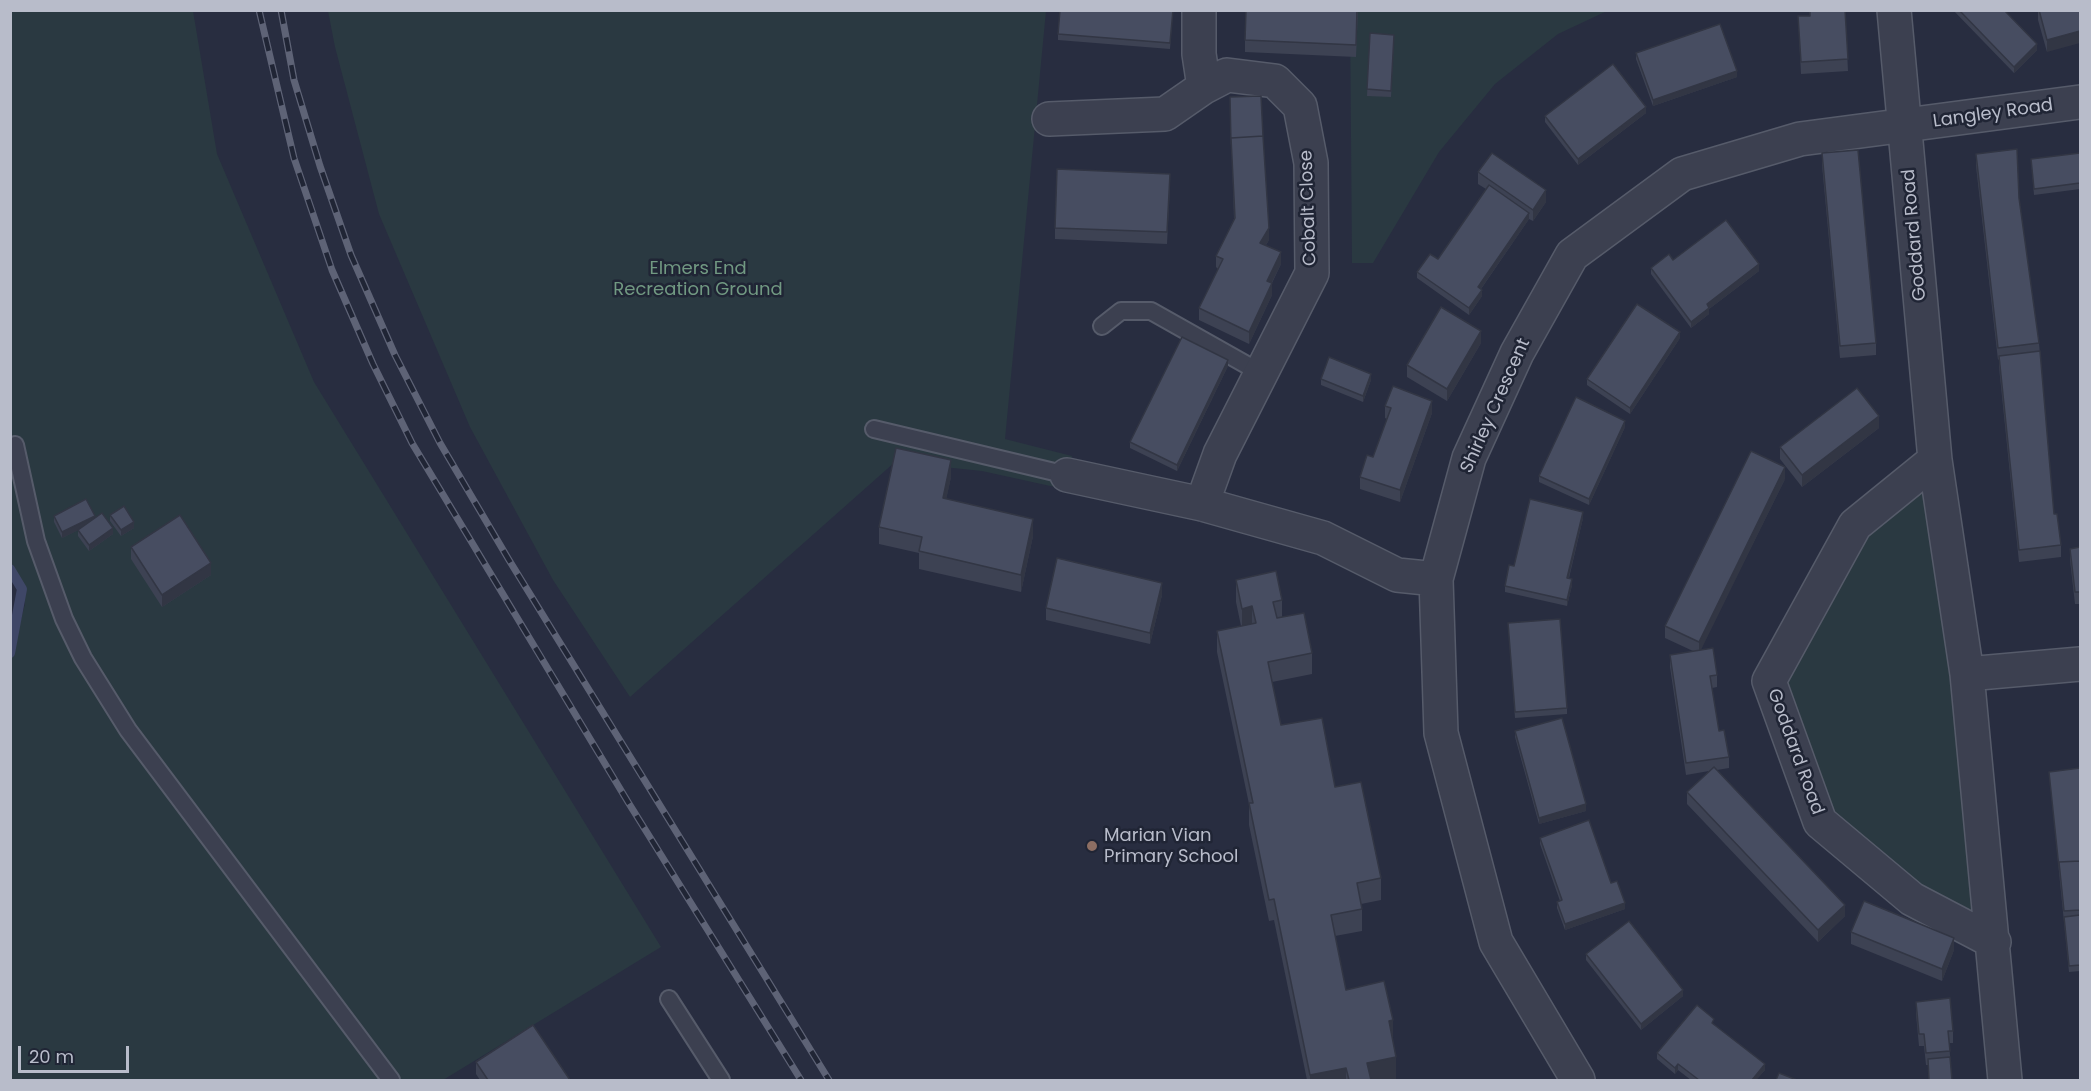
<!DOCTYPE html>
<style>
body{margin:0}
#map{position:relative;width:2091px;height:1091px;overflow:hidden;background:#282d40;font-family:Poppins,sans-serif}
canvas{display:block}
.frame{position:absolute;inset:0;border:12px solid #b8bcca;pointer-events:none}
.scale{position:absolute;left:18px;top:1046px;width:111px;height:27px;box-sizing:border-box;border:3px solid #b8bcca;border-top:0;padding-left:8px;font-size:18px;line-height:21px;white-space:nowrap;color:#b8bcca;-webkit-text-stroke:4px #202535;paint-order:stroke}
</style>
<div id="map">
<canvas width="2091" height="1091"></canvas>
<div class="frame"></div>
<div class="scale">20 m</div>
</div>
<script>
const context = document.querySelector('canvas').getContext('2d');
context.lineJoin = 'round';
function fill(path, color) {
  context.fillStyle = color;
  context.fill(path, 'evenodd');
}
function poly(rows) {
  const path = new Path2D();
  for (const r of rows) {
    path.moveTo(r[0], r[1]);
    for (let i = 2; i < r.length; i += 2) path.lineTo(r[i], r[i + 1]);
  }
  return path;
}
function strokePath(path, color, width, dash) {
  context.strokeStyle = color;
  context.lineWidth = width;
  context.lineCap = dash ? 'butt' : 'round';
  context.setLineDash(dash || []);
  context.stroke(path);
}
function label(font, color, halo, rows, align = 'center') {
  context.font = font + ' Poppins,sans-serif';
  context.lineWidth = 5;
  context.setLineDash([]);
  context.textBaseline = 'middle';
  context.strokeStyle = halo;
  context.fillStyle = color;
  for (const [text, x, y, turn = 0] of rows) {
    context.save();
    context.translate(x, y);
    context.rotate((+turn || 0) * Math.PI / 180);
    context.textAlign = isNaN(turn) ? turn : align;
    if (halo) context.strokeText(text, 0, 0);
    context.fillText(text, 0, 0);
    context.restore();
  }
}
fill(poly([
 [11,11,193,11,217,154,314,382,661,947,443,1080,11,1080,10,661,25,604,11,567],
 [328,11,1046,11,1005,439,1072,456,1064,489,982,471,895,462,630,697,553,580,470,427,379,214,335,47],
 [1350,11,1607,11,1558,34,1495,84,1439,152,1373,263,1352,263],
 [1935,460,1994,942,1820,822,1769,681,1855,525]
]), '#2a3941');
strokePath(poly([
 [10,569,22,589,10,653]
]), '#3f4767', 10);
const lane = poly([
 [1102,326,1121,311,1151,311,1261,373],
 [874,429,1067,475],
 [15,445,36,541,64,619,83,658,128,730,391,1080],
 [669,999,721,1080]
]);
const street = poly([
 [1199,10,1199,54,1204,87],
 [1894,10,1935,460,1967,674,2005,1080],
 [1049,119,1165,114,1204,87,1227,75,1275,81,1300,106,1311,163,1312,273,1220,454,1202,504],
 [1935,460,1855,525,1769,681,1820,822,1912,899,1994,942],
 [1067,475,1202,504,1323,538,1397,575,1436,579],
 [1967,674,2080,664],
 [1578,1080,1496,942,1441,733,1436,579,1469,458,1517,353,1572,255,1682,174,1800,139,2080,102]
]);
strokePath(lane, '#565b6a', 20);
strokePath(street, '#565b6a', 36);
strokePath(lane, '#3c4050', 16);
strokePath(street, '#3c4050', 33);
const rail = poly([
 [259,10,294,158,332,270,373,364,412,443,628,802,801,1080],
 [281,10,294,80,320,166,351,255,395,355,440,443,509,560,829,1080]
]);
strokePath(rail, '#5e6376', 7);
strokePath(rail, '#202535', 4.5, [14]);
fill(poly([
 [1173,10,1170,49,1058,40,1058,34],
 [1358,10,1356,57,1245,52,1245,40],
 [1809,10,1845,10,1848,71,1801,74,1798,16,1810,16],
 [1953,10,2004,10,2037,50,2014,73],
 [2038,10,2080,10,2047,52,2038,20],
 [1370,33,1394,35,1391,97,1367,96],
 [1636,53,1737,77,1653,106,1636,59],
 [1230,97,1263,136,1269,240,1266,245,1281,264,1272,283,1272,295,1249,344,1199,320,1199,308,1218,269,1216,267,1216,256,1234,219],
 [1646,113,1578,165,1545,122,1545,116],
 [1822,153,1876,343,1876,355,1840,358,1822,165],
 [2080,153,2080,189,2034,195,2031,159],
 [1976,154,2019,198,2039,343,2054,514,2061,545,2061,557,2019,562,1999,367,1999,359,1998,360,1976,166],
 [1478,172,1546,202,1533,221,1529,219,1481,289,1482,296,1469,315,1417,278,1417,272,1438,259,1486,189,1478,184],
 [1170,185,1167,244,1055,239,1055,228],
 [1673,260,1759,271,1709,309,1709,314,1691,328,1651,274,1651,268],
 [1680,338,1630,414,1587,385,1587,379],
 [1481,343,1447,401,1407,377,1407,365],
 [1228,366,1177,471,1130,448,1130,442],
 [1321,379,1371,380,1363,402,1321,385],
 [1385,406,1432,413,1400,502,1360,489,1360,477,1373,457,1387,419,1385,418],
 [1625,427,1589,505,1539,482,1539,476],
 [1879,428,1802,487,1780,459,1780,447],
 [951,477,946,499,1033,536,1021,592,919,569,919,553,879,544,879,527],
 [1785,479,1700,650,1717,675,1717,687,1712,688,1719,731,1729,757,1729,768,1717,770,1845,916,1818,942,1687,804,1687,792,1709,771,1686,775,1670,667,1670,655,1693,651,1665,638,1665,626],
 [110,515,134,528,121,536,110,521],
 [54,516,95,518,113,534,89,551,78,536,78,530,62,538,54,522],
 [1583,518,1569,578,1572,585,1567,606,1505,592,1505,586,1514,566],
 [131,547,211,575,162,607,131,559],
 [2080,547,2080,604,2075,604,2070,560,2070,549],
 [1236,580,1282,600,1282,617,1312,653,1312,674,1272,682,1281,725,1335,787,1381,878,1381,900,1361,904,1362,909,1362,931,1335,936,1346,990,1393,1042,1396,1079,1389,1080,1307,1080,1274,920,1269,921,1249,825,1249,804,1217,652,1217,631,1241,626,1236,602],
 [1162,595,1150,644,1046,620,1046,608],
 [1508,623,1567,708,1567,714,1515,718],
 [1515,731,1586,811,1539,824,1515,737],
 [2049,772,2080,773,2080,971,2069,972],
 [1540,838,1611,883,1625,909,1565,930,1557,908,1557,902,1560,901,1540,844],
 [1851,932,1954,950,1942,981,1851,944],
 [1586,954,1683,996,1641,1030,1586,960],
 [1916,1002,1953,1031,1953,1043,1949,1043,1952,1080,1929,1080,1928,1065,1926,1065,1924,1046,1919,1046,1916,1014],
 [1714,1025,1765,1070,1756,1080,1691,1080,1678,1070,1675,1074,1657,1059,1657,1053],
 [476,1062,570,1080,480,1080,476,1074]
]), '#3d4253');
fill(poly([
 [2080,31,2080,43,2047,52,2047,40],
 [2037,44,2037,50,2014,73,2014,67],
 [1737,71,1737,77,1653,106,1653,100],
 [1646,107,1646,113,1578,165,1578,159],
 [1546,190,1546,202,1533,221,1533,210],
 [1529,213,1529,219,1478,293,1478,287],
 [1269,228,1269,240,1260,254,1260,243],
 [1281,252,1281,264,1267,292,1267,281],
 [1759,264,1759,271,1709,309,1709,314,1691,328,1691,322,1707,304],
 [1272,283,1272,295,1249,344,1249,332],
 [1482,290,1482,296,1469,315,1469,308],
 [1481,331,1481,343,1447,401,1447,389],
 [1680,332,1680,338,1630,414,1630,408],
 [1228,360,1228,366,1177,471,1177,465],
 [1371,374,1371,380,1363,402,1363,396],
 [1432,401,1432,413,1400,502,1400,490],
 [1879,416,1879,428,1802,487,1802,475],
 [1625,421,1625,427,1589,505,1589,499],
 [951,460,951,477,943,515,943,498],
 [1785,467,1785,479,1699,654,1699,642],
 [1583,512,1583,518,1567,584,1567,578],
 [95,516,95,522,62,538,62,532],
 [1033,519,1033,536,1021,592,1021,575],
 [134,522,134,528,121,536,121,530],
 [113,528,113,534,89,551,89,545],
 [211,563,211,575,162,607,162,595],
 [1572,579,1572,585,1567,606,1567,600],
 [1162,583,1162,595,1150,644,1150,633],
 [1252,606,1252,628,1242,630,1242,609],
 [1586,804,1586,811,1539,824,1539,818],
 [1625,903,1625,909,1565,930,1565,924],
 [1845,905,1845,916,1818,942,1818,930],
 [1954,938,1954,950,1942,981,1942,969],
 [1683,990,1683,996,1641,1030,1641,1024],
 [1393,1020,1393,1042,1389,1021],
 [1396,1057,1396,1079,1389,1080,1367,1080,1367,1063],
 [1678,1064,1678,1070,1675,1074,1675,1068],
 [1765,1064,1765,1070,1756,1080,1752,1080],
 [1346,1068,1346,1080,1310,1080,1310,1075]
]), '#323644');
const building = poly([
 [1060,10,1173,10,1170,43,1058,34,1060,10],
 [1246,10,1357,10,1356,45,1245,40,1246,10],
 [1810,10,1845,10,1848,59,1801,62,1798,16,1810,16,1810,10],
 [1959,10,2004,10,2037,44,2014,67,1959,10],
 [2039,10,2080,10,2080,31,2047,40,2039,10],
 [1720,24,1737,71,1653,100,1636,53,1720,24],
 [1370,33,1394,35,1391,91,1367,89,1370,33],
 [1613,64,1646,107,1578,159,1545,116,1613,64],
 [1261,96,1263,136,1231,138,1231,144,1230,97,1261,96],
 [1263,136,1269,228,1260,243,1281,252,1267,281,1272,283,1249,332,1199,308,1223,259,1216,256,1235,218,1231,138,1263,136],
 [2017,149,2019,198,2039,343,1998,348,1976,154,2017,149],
 [1858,150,1876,343,1840,346,1822,153,1858,150],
 [1492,153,1546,190,1533,210,1478,172,1492,153],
 [2080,153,2080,183,2034,189,2031,159,2080,153],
 [1057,169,1170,174,1167,232,1055,228,1057,169],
 [1489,185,1529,213,1478,287,1482,290,1469,308,1417,272,1430,254,1438,259,1489,185],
 [1726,220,1759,264,1707,304,1709,308,1691,322,1651,268,1669,254,1673,260,1726,220],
 [1637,304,1680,332,1630,408,1587,379,1637,304],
 [1441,307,1481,331,1447,389,1407,365,1441,307],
 [1182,337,1228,360,1177,465,1130,442,1182,337],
 [2040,351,2054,514,2057,514,2061,545,2019,550,1999,356,2040,351],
 [1329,357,1371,374,1363,396,1321,379,1329,357],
 [1393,386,1432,401,1400,490,1360,477,1367,455,1373,457,1391,408,1385,406,1393,386],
 [1857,388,1879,416,1802,475,1780,447,1857,388],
 [1576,397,1625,421,1589,499,1539,476,1576,397],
 [896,448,951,460,943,498,1033,519,1021,575,919,551,922,537,879,527,896,448],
 [1751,451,1785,467,1699,642,1665,626,1751,451],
 [86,499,95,516,62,532,54,516,86,499],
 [1530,499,1583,512,1567,578,1572,579,1567,600,1505,586,1509,565,1514,566,1530,499],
 [124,506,134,522,121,530,110,515,124,506],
 [102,513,113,528,89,545,78,530,102,513],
 [180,515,211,563,162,595,131,547,180,515],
 [2080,547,2080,592,2075,592,2070,549,2080,547],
 [1057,558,1162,583,1150,633,1046,608,1057,558],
 [1276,571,1282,600,1273,602,1277,618,1304,613,1312,653,1268,662,1281,725,1322,718,1335,787,1361,782,1381,878,1357,883,1362,909,1331,915,1346,990,1384,981,1393,1020,1389,1021,1396,1057,1367,1063,1371,1080,1349,1080,1346,1068,1310,1075,1274,899,1269,900,1249,803,1253,803,1217,631,1256,623,1252,606,1242,609,1236,580,1276,571],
 [1560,619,1567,708,1515,712,1508,623,1560,619],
 [1713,648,1717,675,1710,676,1719,731,1724,730,1729,757,1686,763,1670,655,1713,648],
 [1562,718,1586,804,1539,818,1515,731,1562,718],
 [1714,767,1845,905,1818,930,1687,792,1714,767],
 [2080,768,2080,861,2059,862,2059,868,2049,772,2080,768],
 [1589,820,1611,883,1617,881,1625,903,1565,924,1557,902,1562,900,1540,838,1589,820],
 [2080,861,2080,910,2064,911,2059,862,2080,861],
 [1864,901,1954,938,1942,969,1851,932,1864,901],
 [2080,915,2080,965,2069,966,2064,917,2080,915],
 [1629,921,1683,990,1641,1024,1586,954,1629,921],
 [1950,998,1953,1031,1948,1031,1950,1051,1926,1053,1924,1034,1919,1034,1916,1002,1950,998],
 [1697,1005,1714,1019,1712,1023,1765,1064,1752,1080,1699,1080,1678,1064,1675,1068,1657,1053,1697,1005],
 [533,1025,570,1080,488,1080,476,1062,533,1025],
 [1950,1057,1952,1080,1929,1080,1928,1059,1950,1057],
 [1779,1073,1797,1080,1776,1080,1779,1073]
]);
fill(building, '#474d61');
strokePath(building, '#323644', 1.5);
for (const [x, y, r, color] of [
 [1092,846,6,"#8d6e63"]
]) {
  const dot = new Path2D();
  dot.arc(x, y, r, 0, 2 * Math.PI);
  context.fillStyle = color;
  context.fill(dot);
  strokePath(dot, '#202535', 2);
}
label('18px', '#b8bcca', '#202535', [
 ["Langley Road",1993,114,-8],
 ["Cobalt Close",1309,208,-92],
 ["Goddard Road",1915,235,-95],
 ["Shirley Crescent",1496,406,-66],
 ["Goddard Road",1795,752,70]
]);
label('18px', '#719982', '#202535', [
 ["Elmers End",698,269],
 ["Recreation Ground",698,290]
]);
label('18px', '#b8bcca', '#202535', [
 ["Marian Vian",1104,836],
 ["Primary School",1104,857]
], 'left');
</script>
